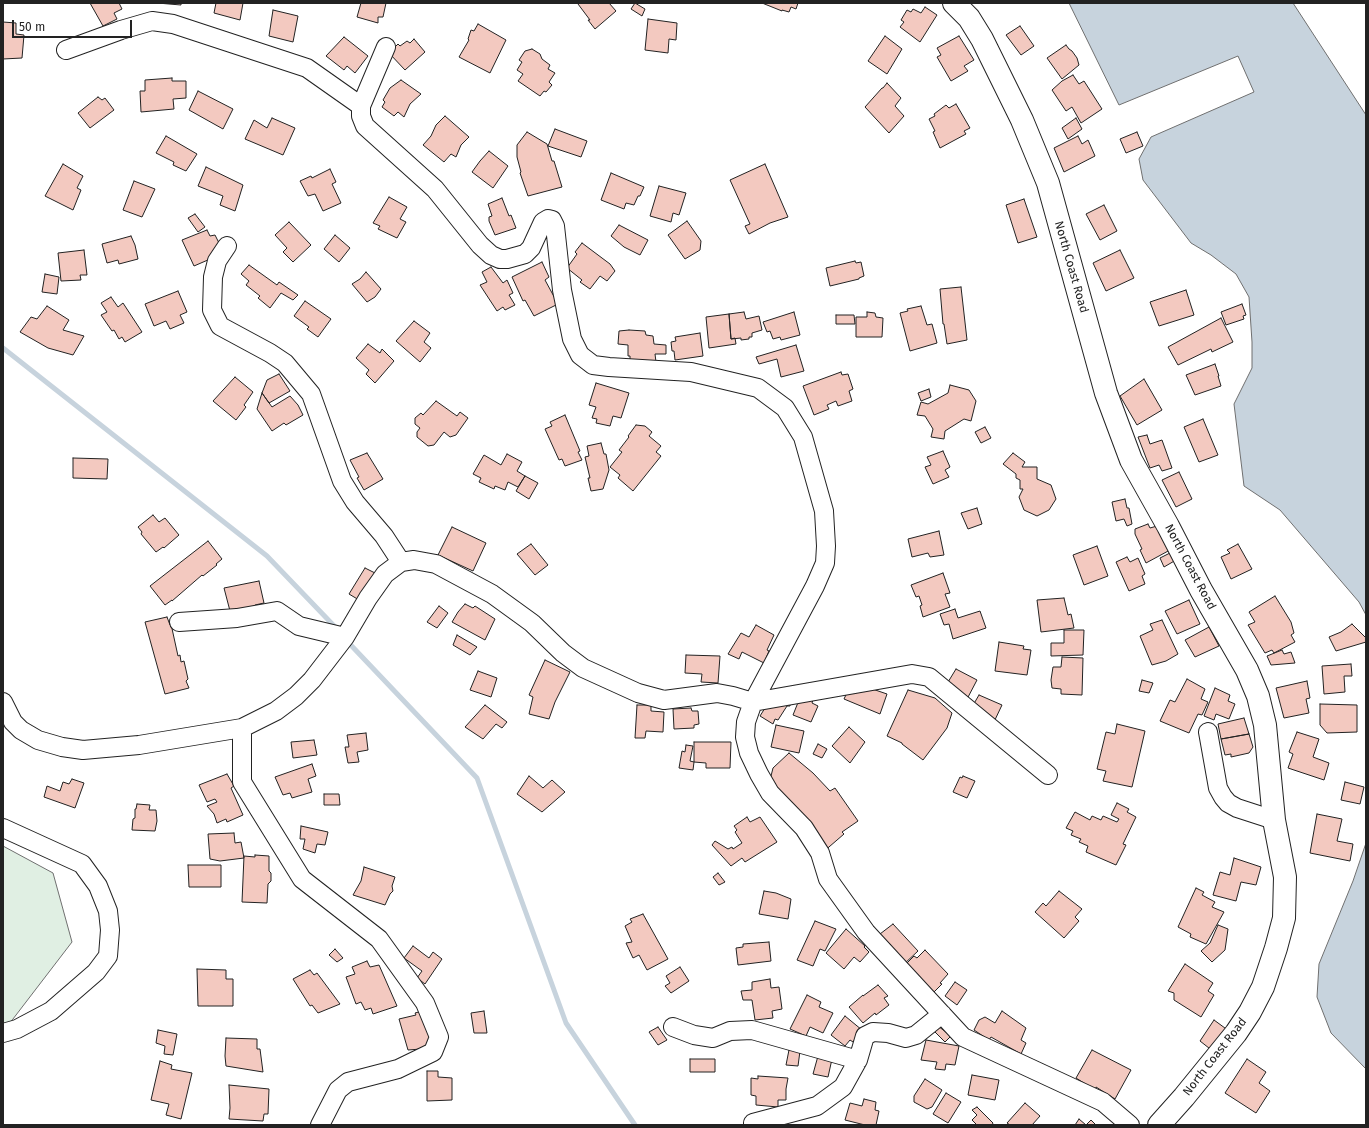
<!DOCTYPE html>
<style>
body{margin:0}
#map{position:relative;width:1369px;height:1128px;overflow:hidden;background:#fff;font-family:"Fira Sans",sans-serif}
canvas{display:block}
.frame{position:absolute;inset:0;border:4px solid #222;pointer-events:none}
.scale{position:absolute;left:12px;top:20px;width:120px;height:18px;box-sizing:border-box;border:2px solid #222;border-top:0;padding-left:5px;font-size:12px;line-height:14px;white-space:nowrap;color:#222;-webkit-text-stroke:3px #fff;paint-order:stroke}
</style>
<div id="map">
<canvas width="1369" height="1128"></canvas>
<div class="frame"></div>
<div class="scale">50 m</div>
</div>
<script>
const context = document.querySelector('canvas').getContext('2d');
context.lineJoin = 'round';
function fill(path, color) {
  context.fillStyle = color;
  context.fill(path, 'evenodd');
}
function poly(rows) {
  const path = new Path2D();
  for (const r of rows) {
    path.moveTo(r[0], r[1]);
    for (let i = 2; i < r.length; i += 2) path.lineTo(r[i], r[i + 1]);
  }
  return path;
}
function strokePath(path, color, width, dash) {
  context.strokeStyle = color;
  context.lineWidth = width;
  context.lineCap = dash ? 'butt' : 'round';
  context.setLineDash(dash || []);
  context.stroke(path);
}
function label(font, color, halo, rows, align = 'center') {
  context.font = font + ' "Fira Sans",sans-serif';
  context.lineWidth = 3;
  context.setLineDash([]);
  context.textBaseline = 'middle';
  context.strokeStyle = halo;
  context.fillStyle = color;
  for (const [text, x, y, turn = 0] of rows) {
    context.save();
    context.translate(x, y);
    context.rotate((+turn || 0) * Math.PI / 180);
    context.textAlign = isNaN(turn) ? turn : align;
    if (halo) context.strokeText(text, 0, 0);
    context.fillText(text, 0, 0);
    context.restore();
  }
}
const green = poly([
 [3,846,53,873,72,942,3,1032,3,846]
]);
fill(green, '#e0efe3');
strokePath(green, '#6f6f6f', 1);
const water = poly([
 [1069,3,1293,3,1366,115,1366,615,1359,602,1280,510,1244,486,1234,404,1252,368,1252,342,1249,297,1236,274,1211,255,1191,243,1143,180,1139,159,1151,137,1254,92,1238,56,1119,105,1069,3],
 [1366,843,1366,1069,1331,1033,1317,997,1319,964,1353,881,1366,843]
]);
fill(water, '#c7d3dd');
strokePath(water, '#6f6f6f', 1);
strokePath(poly([
 [3,348,267,556,337,629],
 [346,640,477,778,566,1023,635,1125]
]), '#c7d3dd', 5);
const building = poly([
 [90,3,119,3,122,9,114,13,117,19,103,26,90,3],
 [157,3,181,3,181,5,157,3],
 [216,3,243,3,240,20,214,13,216,3],
 [361,3,386,3,383,17,378,17,378,23,357,17,361,3],
 [579,3,609,3,616,11,595,29,588,20,590,20,578,4,579,3],
 [635,3,645,9,642,16,631,9,635,3],
 [762,3,798,3,796,9,791,7,789,12,782,10,782,11,762,3],
 [925,7,937,15,920,42,900,27,904,22,901,20,907,10,911,12,913,9,921,13,925,7],
 [273,10,298,16,293,42,269,36,273,10],
 [648,19,677,23,676,40,669,39,668,53,645,50,648,19],
 [3,22,16,23,16,34,24,35,22,58,3,59,3,22],
 [478,24,506,40,490,73,459,57,469,40,468,39,471,30,474,31,478,24],
 [1020,26,1034,46,1021,55,1006,35,1020,26],
 [885,36,902,49,887,74,868,61,885,36],
 [959,36,974,60,964,66,968,71,951,81,937,57,941,55,937,48,959,36],
 [344,37,368,56,355,73,347,66,344,70,326,56,344,37],
 [414,39,425,52,405,70,389,53,398,44,400,46,407,41,410,43,414,39],
 [1066,45,1069,49,1072,51,1077,58,1079,65,1062,79,1047,58,1066,45],
 [532,49,540,54,542,59,550,65,548,69,555,73,549,82,552,85,546,92,544,91,540,96,518,81,523,74,517,70,522,62,519,60,525,51,532,49],
 [1073,75,1079,84,1084,81,1102,109,1081,123,1072,107,1066,111,1052,90,1062,81,1073,75],
 [172,78,172,81,186,81,186,98,173,99,174,109,141,112,140,91,145,91,145,80,172,78],
 [401,80,421,94,410,104,404,117,398,112,394,116,382,107,385,102,383,100,390,88,401,80],
 [887,83,901,98,895,106,904,116,889,133,865,107,882,88,883,88,887,83],
 [198,91,233,109,223,129,189,110,198,91],
 [98,97,102,100,105,98,114,110,90,128,78,113,98,97],
 [956,104,970,128,964,131,966,134,940,148,933,132,935,131,929,119,935,116,934,114,946,105,949,108,956,104],
 [445,116,469,137,461,145,456,157,451,154,444,162,423,145,431,136,436,125,445,116],
 [272,118,295,128,283,155,245,139,254,120,267,128,272,118],
 [1076,118,1082,129,1068,139,1062,128,1076,118],
 [555,129,587,141,581,157,548,146,555,129],
 [527,132,547,144,552,161,554,161,562,187,528,196,520,173,521,172,517,157,517,145,527,132],
 [1137,132,1143,146,1126,153,1120,139,1137,132],
 [166,136,197,154,186,171,173,165,174,162,156,153,166,136],
 [1078,136,1082,144,1088,140,1095,156,1064,172,1054,148,1078,136],
 [489,151,508,166,493,188,472,172,480,161,489,151],
 [63,164,83,176,77,188,81,190,73,210,45,196,63,164],
 [765,164,788,217,770,223,749,234,745,226,750,224,730,180,765,164],
 [206,167,243,185,235,211,220,205,223,196,198,186,206,167],
 [330,169,336,182,332,184,341,203,323,211,315,194,308,196,300,181,311,176,312,178,330,169],
 [611,173,644,187,640,196,638,196,634,205,626,203,624,209,601,200,611,173],
 [134,181,155,189,142,217,123,210,134,181],
 [659,186,686,193,679,215,673,213,671,222,650,216,659,186],
 [389,197,407,207,400,219,406,222,397,238,378,229,380,226,373,223,389,197],
 [502,198,509,216,511,215,516,228,495,235,489,221,489,217,492,216,488,204,502,198],
 [1024,199,1037,237,1018,243,1006,205,1024,199],
 [1104,205,1117,231,1100,240,1086,214,1104,205],
 [195,214,205,227,198,232,188,218,195,214],
 [687,221,701,241,700,250,685,259,668,235,687,221],
 [289,222,311,245,293,262,283,252,287,248,275,235,289,222],
 [619,225,648,240,640,255,624,247,611,236,619,225],
 [207,230,210,236,215,235,224,253,194,266,182,240,207,230],
 [335,235,350,248,339,262,324,249,335,235],
 [131,236,135,245,138,259,119,264,118,260,107,263,102,244,131,236],
 [582,243,610,264,615,271,607,281,600,276,590,289,580,282,582,280,567,268,577,254,575,252,582,243],
 [84,250,87,275,80,275,81,280,61,281,58,253,84,250],
 [1120,250,1134,278,1106,291,1093,263,1120,250],
 [855,261,856,263,861,262,864,276,859,278,859,279,830,286,826,268,855,261],
 [542,262,549,277,545,280,558,304,534,316,525,300,523,301,512,277,542,262],
 [249,265,277,285,279,282,298,295,293,300,281,293,270,308,258,298,260,296,246,285,249,281,241,274,249,265],
 [491,267,503,283,507,280,513,293,509,295,515,305,505,310,503,307,497,311,480,285,487,282,482,272,491,267],
 [366,272,381,289,375,297,367,302,352,284,360,279,366,272],
 [45,274,59,277,57,294,42,292,45,274],
 [961,287,967,340,947,344,944,324,943,324,940,289,961,287],
 [1186,290,1194,315,1159,326,1150,302,1186,290],
 [178,291,187,312,180,315,184,323,170,329,166,321,154,326,145,304,178,291],
 [111,297,118,307,123,303,142,332,125,342,122,337,119,339,114,330,112,331,101,315,107,312,101,303,111,297],
 [305,301,331,319,318,337,307,329,309,327,294,316,305,301],
 [1242,304,1246,315,1243,316,1244,319,1226,325,1221,312,1242,304],
 [47,306,69,320,63,330,84,336,73,355,48,348,20,332,31,317,37,319,47,306],
 [921,306,927,325,932,324,937,343,910,351,900,313,908,311,907,309,921,306],
 [744,312,746,319,759,316,762,330,752,333,752,337,749,337,749,339,741,340,741,338,731,339,729,314,744,312],
 [794,312,800,335,781,340,780,337,773,339,770,331,767,332,763,322,794,312],
 [867,312,875,313,876,317,883,318,882,337,856,337,856,317,867,317,867,312],
 [729,314,731,339,735,338,736,344,709,348,706,317,729,314],
 [836,315,854,315,855,324,836,324,836,315],
 [1221,318,1233,342,1212,352,1211,349,1178,365,1168,347,1221,318],
 [414,321,430,333,424,342,431,348,420,362,396,341,414,321],
 [629,330,645,331,646,335,653,336,654,344,666,345,666,354,655,354,656,362,630,362,630,356,628,356,628,345,618,344,619,331,629,330],
 [700,333,703,356,675,360,674,351,672,351,671,342,676,341,675,337,700,333],
 [368,344,380,353,382,349,394,361,375,383,366,374,369,370,356,358,368,344],
 [796,345,804,371,781,377,777,359,759,364,756,357,796,345],
 [1215,364,1219,376,1218,376,1221,386,1195,395,1186,375,1215,364],
 [841,372,842,375,848,374,853,389,849,391,852,401,838,406,836,401,827,405,829,409,814,415,803,386,841,372],
 [279,374,290,391,269,403,262,393,267,380,279,374],
 [235,377,253,392,244,405,246,407,236,420,213,401,235,377],
 [1144,379,1162,410,1137,425,1120,396,1144,379],
 [596,383,629,393,621,418,613,416,610,426,596,423,597,419,592,418,596,407,589,405,596,383],
 [950,385,969,390,976,401,971,421,964,419,945,431,944,439,931,437,933,429,925,416,917,415,921,402,928,404,948,393,950,385],
 [929,389,931,397,921,401,918,393,929,389],
 [262,393,272,407,290,396,298,405,303,415,286,425,284,423,272,431,257,409,262,393],
 [436,401,457,416,460,412,468,418,456,435,450,437,444,432,434,445,428,446,417,437,417,432,420,428,415,424,415,418,421,413,423,415,436,401],
 [565,415,580,451,578,452,582,460,565,466,562,459,559,460,545,429,552,426,550,422,565,415],
 [1203,419,1218,455,1199,462,1184,427,1203,419],
 [636,425,645,426,652,432,649,436,661,446,656,452,661,456,633,491,618,478,620,475,610,467,622,452,619,450,629,437,628,436,636,425],
 [985,427,991,438,981,443,975,432,985,427],
 [1147,435,1150,444,1162,440,1172,468,1162,471,1159,465,1150,468,1138,437,1147,435],
 [601,443,604,454,606,454,609,470,603,489,591,491,588,478,590,478,585,457,589,456,587,446,601,443],
 [943,451,950,467,945,470,949,477,933,484,925,467,931,465,927,457,943,451],
 [367,453,383,479,364,490,357,478,359,477,350,460,367,453],
 [1013,453,1025,462,1022,467,1037,467,1037,479,1051,485,1056,499,1049,510,1037,516,1024,510,1019,497,1023,489,1020,489,1020,480,1016,478,1016,474,1003,464,1013,453],
 [507,454,522,462,517,471,525,476,518,487,508,482,505,490,495,486,494,489,479,482,481,478,473,474,484,455,501,465,507,454],
 [73,458,108,459,107,479,73,478,73,458],
 [1179,472,1192,499,1176,507,1162,480,1179,472],
 [525,476,538,483,529,499,516,491,525,476],
 [1125,499,1127,508,1129,508,1132,524,1127,526,1124,519,1116,521,1112,502,1125,499],
 [977,508,982,524,968,529,961,513,977,508],
 [153,515,159,522,165,518,179,535,164,548,163,547,156,552,141,534,142,532,138,527,153,515],
 [1148,524,1150,528,1157,526,1170,550,1146,563,1140,550,1142,549,1135,534,1135,529,1148,524],
 [452,527,486,543,473,571,438,555,452,527],
 [939,531,944,555,930,557,928,553,912,557,908,539,939,531],
 [208,541,222,559,216,564,217,565,203,576,202,575,172,601,172,600,165,605,150,586,208,541],
 [531,544,548,565,535,575,517,554,531,544],
 [1238,544,1252,569,1231,579,1221,557,1230,553,1227,550,1238,544],
 [1097,546,1108,576,1084,585,1073,555,1097,546],
 [1172,552,1176,560,1164,567,1160,558,1172,552],
 [1127,557,1130,562,1138,558,1145,574,1142,576,1145,584,1129,591,1116,562,1127,557],
 [365,568,375,573,359,600,349,594,365,568],
 [943,573,950,593,945,594,950,607,923,617,920,606,922,605,919,596,916,597,911,585,943,573],
 [259,581,264,603,255,605,255,607,230,611,224,588,259,581],
 [1275,596,1291,622,1294,633,1291,635,1295,642,1274,653,1272,650,1265,653,1248,625,1255,622,1249,612,1275,596],
 [1064,598,1068,615,1071,614,1074,628,1041,632,1037,600,1064,598],
 [1189,600,1200,624,1177,634,1165,611,1189,600],
 [465,604,473,608,475,606,495,619,485,640,452,622,458,612,465,604],
 [439,606,448,613,437,628,427,622,439,606],
 [955,609,958,618,980,611,986,628,953,639,949,624,944,625,940,614,955,609],
 [167,617,170,625,171,624,178,656,180,655,181,662,184,661,188,679,186,681,189,688,165,694,145,622,167,617],
 [1162,620,1178,654,1166,661,1152,665,1140,636,1153,630,1150,624,1162,620],
 [1352,624,1366,638,1366,642,1336,651,1329,637,1341,632,1352,624],
 [756,625,774,635,767,650,769,651,764,663,742,652,739,659,728,654,741,633,749,637,756,625],
 [1209,627,1219,646,1195,657,1185,640,1209,627],
 [1064,630,1084,630,1083,655,1051,656,1051,643,1064,643,1064,630],
 [457,635,477,647,470,655,453,645,457,635],
 [999,642,1024,646,1023,649,1031,650,1027,675,995,671,999,642],
 [1282,650,1284,654,1291,652,1295,663,1271,665,1267,656,1282,650],
 [686,655,720,656,718,683,701,682,702,674,685,673,686,655],
 [1062,657,1083,658,1082,695,1061,694,1061,689,1052,688,1051,680,1053,667,1061,667,1062,657],
 [545,660,570,672,555,702,549,719,529,714,533,697,529,695,545,660],
 [1351,664,1352,676,1344,676,1345,692,1324,694,1322,666,1351,664],
 [956,669,977,680,966,701,945,687,956,669],
 [478,671,497,678,491,697,470,690,478,671],
 [1187,679,1205,689,1201,699,1208,702,1202,715,1198,714,1189,733,1160,721,1170,700,1175,702,1187,679],
 [1142,680,1153,683,1149,693,1139,691,1142,680],
 [1307,681,1310,698,1306,699,1309,713,1284,718,1276,688,1307,681],
 [852,682,887,694,880,714,844,699,852,682],
 [1215,688,1230,695,1228,701,1235,704,1229,719,1216,714,1214,720,1204,716,1215,688],
 [908,690,935,698,952,713,947,728,923,760,902,744,902,743,887,736,908,690],
 [791,695,790,706,787,706,778,720,775,719,773,724,760,716,770,700,791,695],
 [801,695,813,700,812,703,818,706,811,722,793,715,801,695],
 [979,695,1002,705,993,724,969,712,979,695],
 [1320,704,1357,705,1357,732,1327,733,1320,725,1320,704],
 [485,705,507,722,502,728,496,724,483,739,465,727,485,705],
 [637,705,651,705,651,711,664,712,663,732,646,731,645,738,635,738,637,705],
 [691,708,692,711,698,711,699,724,694,725,694,728,674,729,673,709,691,708],
 [1244,718,1249,734,1221,739,1218,724,1244,718],
 [1117,724,1145,731,1132,787,1103,781,1106,771,1097,769,1106,732,1115,734,1117,724],
 [776,725,804,731,799,753,771,747,776,725],
 [849,727,865,742,850,763,832,746,849,727],
 [1297,732,1319,739,1313,757,1329,763,1324,780,1288,768,1293,754,1289,752,1297,732],
 [366,733,368,750,357,752,359,762,348,763,345,747,349,747,347,735,366,733],
 [1249,734,1253,747,1249,753,1231,757,1231,754,1225,755,1221,739,1249,734],
 [314,740,317,755,293,758,291,742,314,740],
 [694,742,731,742,730,768,706,768,706,763,694,762,694,742],
 [818,744,827,749,822,758,813,754,818,744],
 [686,745,693,746,690,761,694,762,693,770,679,768,682,751,685,752,686,745],
 [789,753,813,773,830,791,835,788,858,821,842,832,844,834,822,853,768,781,771,776,773,768,789,753],
 [312,764,316,776,308,779,312,792,292,798,290,793,283,795,275,777,312,764],
 [227,774,234,786,231,788,243,815,227,822,226,819,217,823,214,814,207,806,217,802,215,799,207,802,199,785,227,774],
 [529,776,543,788,552,780,565,792,542,812,517,794,529,776],
 [963,776,975,781,967,798,953,792,960,777,962,778,963,776],
 [72,779,84,783,75,808,44,797,47,786,60,791,63,782,69,784,72,779],
 [1345,782,1364,787,1360,804,1341,800,1345,782],
 [324,794,339,794,340,805,324,805,324,794],
 [1117,803,1129,809,1127,812,1136,817,1123,844,1126,845,1116,865,1086,852,1088,846,1079,842,1081,839,1071,835,1073,831,1066,828,1075,812,1090,820,1092,816,1101,820,1103,816,1117,822,1119,819,1111,815,1117,803],
 [137,804,150,805,149,810,156,810,157,821,155,831,132,830,133,819,135,818,135,809,136,809,137,804],
 [1317,814,1342,819,1337,841,1353,844,1350,861,1310,853,1317,814],
 [747,817,750,822,760,817,777,842,745,862,742,858,731,866,712,845,715,841,728,849,732,847,733,849,742,843,735,832,737,830,734,826,747,817],
 [301,826,328,832,325,845,317,844,315,853,303,849,305,839,300,839,301,826],
 [234,833,235,843,241,842,244,858,220,861,210,859,208,834,234,833],
 [255,855,269,856,269,871,271,873,271,881,268,884,267,903,242,902,244,856,255,857,255,855],
 [1234,858,1261,867,1256,885,1241,882,1236,901,1213,895,1220,872,1230,875,1234,858],
 [188,865,221,865,221,887,189,887,188,865],
 [364,867,395,877,392,886,393,891,390,894,385,905,353,895,361,881,364,867],
 [718,873,725,882,719,885,713,877,718,873],
 [1196,888,1204,892,1202,895,1215,902,1212,907,1224,912,1206,944,1190,937,1191,934,1178,927,1196,888],
 [764,891,776,893,791,899,788,919,759,914,764,891],
 [1059,891,1082,909,1075,917,1079,921,1064,938,1035,912,1043,903,1046,906,1059,891],
 [643,914,668,959,647,970,639,955,633,958,626,943,632,942,625,926,632,922,630,919,643,914],
 [815,921,836,929,825,951,820,949,813,966,797,960,815,921],
 [893,924,918,951,903,965,889,948,891,945,880,934,893,924],
 [1218,925,1228,929,1225,950,1212,962,1201,951,1210,943,1218,925],
 [846,929,865,946,864,947,869,952,860,962,854,957,844,969,826,953,846,929],
 [769,942,771,961,738,965,736,948,743,947,743,944,769,942],
 [413,946,429,958,433,952,442,959,425,984,417,978,422,971,404,958,413,946],
 [335,949,343,958,337,962,329,955,335,949],
 [925,950,948,974,940,983,942,984,932,994,923,984,925,983,916,973,905,965,914,956,917,958,925,950],
 [367,961,370,967,379,965,397,1006,373,1014,371,1008,365,1010,361,1002,356,1004,346,977,355,974,352,967,367,961],
 [1185,964,1213,983,1208,991,1214,995,1201,1017,1174,1000,1174,993,1168,991,1185,964],
 [680,967,689,981,671,993,665,986,670,983,666,976,680,967],
 [197,969,226,970,226,979,233,979,233,1006,198,1006,197,969],
 [310,970,314,975,317,973,340,1004,318,1013,312,1005,310,1006,293,979,310,970],
 [770,979,771,988,779,987,782,1009,772,1011,773,1018,755,1020,752,1000,743,1000,741,991,752,990,752,982,770,979],
 [955,982,967,990,957,1005,945,996,955,982],
 [878,985,888,996,884,998,889,1005,876,1015,875,1013,863,1023,849,1007,863,995,863,996,878,985],
 [807,995,821,1002,819,1007,833,1013,823,1033,810,1027,806,1036,790,1029,807,995],
 [426,1010,432,1042,421,1049,408,1050,399,1019,416,1015,415,1013,426,1010],
 [484,1011,487,1033,474,1033,471,1013,484,1011],
 [1002,1011,1026,1028,1021,1040,1026,1043,1021,1054,991,1037,989,1040,974,1030,979,1020,985,1017,995,1023,1002,1011],
 [845,1016,862,1030,853,1042,850,1040,845,1046,831,1035,845,1016],
 [1214,1020,1229,1031,1214,1052,1200,1041,1214,1020],
 [938,1026,951,1036,945,1042,934,1031,938,1026],
 [658,1027,667,1040,658,1045,649,1032,658,1027],
 [158,1030,177,1034,173,1055,164,1054,165,1046,156,1043,158,1030],
 [226,1038,257,1039,257,1049,260,1049,263,1072,226,1066,225,1056,226,1038],
 [926,1040,959,1046,955,1065,946,1064,945,1070,935,1069,937,1062,921,1060,926,1040],
 [789,1050,800,1051,798,1066,786,1065,789,1050],
 [1092,1050,1131,1070,1115,1099,1096,1087,1095,1090,1076,1078,1092,1050],
 [818,1056,832,1059,828,1077,813,1074,818,1056],
 [690,1059,715,1059,715,1072,690,1072,690,1059],
 [1247,1059,1266,1072,1259,1083,1270,1091,1256,1113,1225,1093,1247,1059],
 [160,1061,172,1065,171,1069,192,1073,181,1119,166,1115,169,1104,151,1100,160,1061],
 [427,1071,438,1071,438,1077,452,1078,452,1100,427,1101,427,1071],
 [972,1075,999,1080,995,1100,968,1095,972,1075],
 [758,1076,788,1078,786,1089,786,1100,778,1100,778,1107,756,1105,756,1096,751,1095,751,1078,758,1079,758,1076],
 [925,1079,942,1090,932,1107,927,1109,914,1102,914,1096,925,1079],
 [229,1085,269,1089,268,1114,264,1114,263,1121,229,1119,230,1108,229,1085],
 [946,1093,961,1102,948,1123,933,1114,946,1093],
 [864,1099,876,1102,875,1110,879,1111,876,1125,865,1125,845,1120,850,1103,862,1106,864,1099],
 [1025,1103,1040,1116,1032,1125,1010,1125,1007,1123,1025,1103],
 [977,1107,993,1123,992,1125,977,1125,972,1120,977,1115,972,1110,977,1107],
 [1079,1119,1086,1125,1091,1120,1096,1125,1075,1125,1079,1119]
]);
fill(building, '#f3c9c0');
strokePath(building, '#222', 1);
const minor = poly([
 [386,47,361,106,361,116,365,126,435,189,480,245,491,255,500,259,507,259,525,254,531,248,543,222,548,219,552,220,555,226,562,290,572,339,580,355,593,365,609,367,691,372,758,388,785,408,803,437,824,511,826,546,825,563,815,586,753,702,746,722,745,737,749,753,759,774,770,793,804,828,820,853,828,879,866,932,963,1037,1103,1102,1130,1125],
 [66,50,121,30,152,21,173,24,307,68,361,106],
 [227,246,217,261,213,277,212,310,220,326,270,353,285,363,311,394,342,481,355,502,384,536,401,562],
 [179,622,237,618,277,611,299,626,345,637],
 [3,702,13,722,21,730,38,740,62,747,83,750,139,745,242,728,276,711,296,696,312,680,345,637,368,598,385,574,401,562,414,560,436,564,492,594,532,623,563,653,583,668,638,693,664,700,717,693,733,696,753,702,912,674,929,677,1048,775],
 [242,728,242,782,302,879,379,939,425,1003,439,1037,433,1052,398,1069,348,1082,338,1090,320,1125],
 [1208,732,1218,788,1223,797,1228,803,1237,808,1274,820],
 [3,828,82,864,98,886,108,911,110,930,108,956,96,972,51,1011,17,1029,3,1033],
 [673,1027,694,1035,713,1038,730,1031,752,1030,858,1060],
 [753,1123,817,1106,843,1087,858,1060,865,1036,873,1032,888,1033,906,1038,916,1035,942,1014]
]);
const major = poly([
 [954,3,969,18,982,39,1022,120,1048,183,1106,393,1131,460,1168,526,1201,590,1247,670,1258,696,1265,725,1274,820,1285,877,1284,918,1276,948,1263,987,1250,1012,1236,1033,1184,1097,1159,1125]
]);
strokePath(minor, '#222', 20);
strokePath(major, '#222', 24);
strokePath(minor, '#fff', 18);
strokePath(major, '#fff', 22);
label('12px', '#222', '#fff', [
 ["North Coast Road",1071,267,74],
 ["North Coast Road",1190,567,62],
 ["North Coast Road",1215,1057,-52]
]);
</script>
